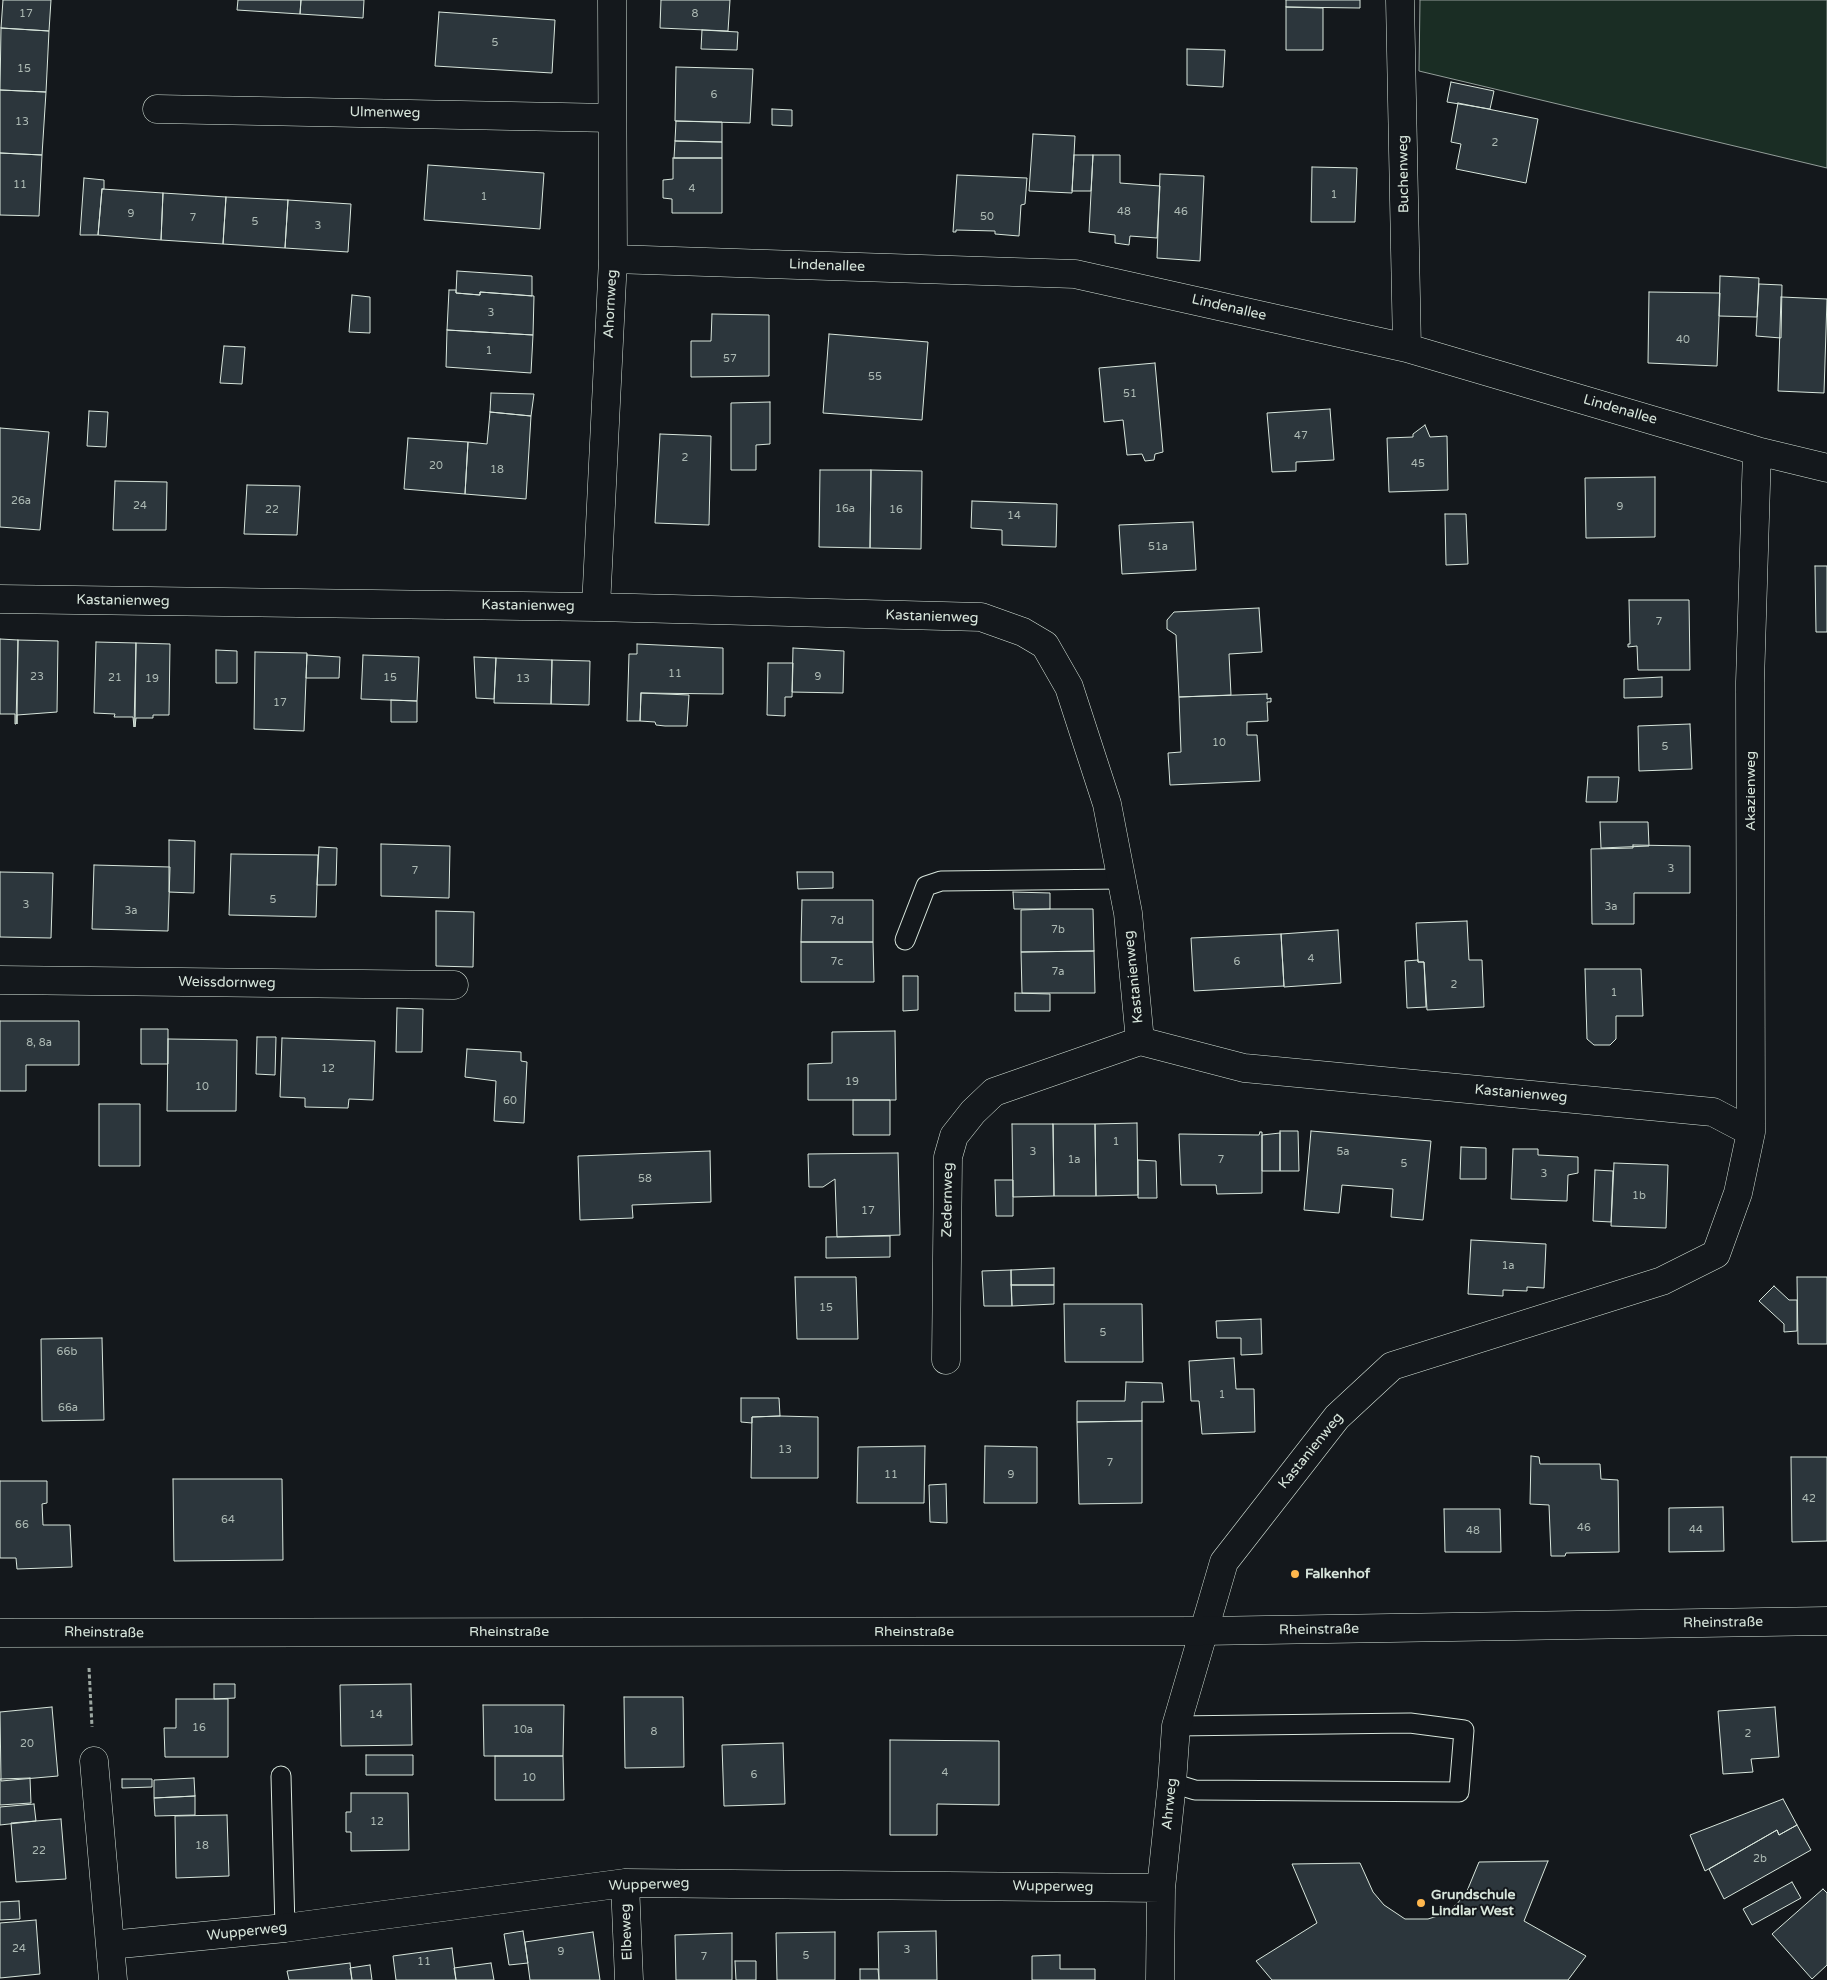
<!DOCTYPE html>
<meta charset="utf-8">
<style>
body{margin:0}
canvas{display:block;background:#14181c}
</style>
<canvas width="1827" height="1980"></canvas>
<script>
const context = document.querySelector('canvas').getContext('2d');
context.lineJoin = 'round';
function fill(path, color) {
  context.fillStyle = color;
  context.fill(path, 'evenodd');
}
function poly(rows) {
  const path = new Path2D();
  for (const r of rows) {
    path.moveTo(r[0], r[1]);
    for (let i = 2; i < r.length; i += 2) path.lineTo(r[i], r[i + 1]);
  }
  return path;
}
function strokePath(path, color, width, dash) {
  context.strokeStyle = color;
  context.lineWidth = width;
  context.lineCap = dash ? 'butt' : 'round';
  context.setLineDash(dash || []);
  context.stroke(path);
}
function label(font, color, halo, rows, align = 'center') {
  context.font = font + ' "Varela Round",sans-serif';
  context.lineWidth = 4;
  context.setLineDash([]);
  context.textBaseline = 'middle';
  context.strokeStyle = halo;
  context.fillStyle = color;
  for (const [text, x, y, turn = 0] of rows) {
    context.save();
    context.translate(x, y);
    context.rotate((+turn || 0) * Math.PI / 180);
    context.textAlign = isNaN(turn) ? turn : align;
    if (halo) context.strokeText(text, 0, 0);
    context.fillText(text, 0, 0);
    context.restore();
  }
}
const green = poly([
 [1420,0,1827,0,1827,168,1419,71,1420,0]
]);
fill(green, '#1a2d24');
strokePath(green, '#939e99', 1);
const building = poly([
 [3,0,51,0,49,31,1,28,3,0],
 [238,0,301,0,300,14,237,10,238,0],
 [301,0,364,0,363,18,300,14,301,0],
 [661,0,730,0,728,31,660,28,661,0],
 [1286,0,1360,0,1360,8,1286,7,1286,0],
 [1286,7,1323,8,1323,50,1286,50,1286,7],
 [439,12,555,20,552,73,435,66,439,12],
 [1,28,49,31,46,92,0,90,1,28],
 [702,30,738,32,737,50,701,49,702,30],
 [1187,49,1225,50,1223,87,1187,85,1187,49],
 [676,67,753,69,750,123,675,121,676,67],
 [1451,82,1494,91,1490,109,1447,102,1451,82],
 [0,90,46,92,42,155,0,153,0,90],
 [1458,103,1538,119,1526,183,1456,169,1461,144,1451,142,1458,103],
 [772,109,792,110,792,126,772,125,772,109],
 [676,121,722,122,722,142,675,141,676,121],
 [1033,134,1075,136,1072,193,1029,191,1033,134],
 [675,141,722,142,722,158,674,158,675,141],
 [0,153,42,155,39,216,0,215,0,153],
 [1074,155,1093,155,1091,191,1072,191,1074,155],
 [1093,155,1120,155,1120,183,1160,186,1157,238,1130,236,1129,245,1115,243,1115,235,1089,232,1093,155],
 [673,158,722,158,722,213,672,213,672,199,663,198,663,180,673,179,673,158],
 [428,165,544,173,540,229,424,220,428,165],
 [1312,167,1357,168,1355,222,1311,222,1312,167],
 [1160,174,1204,176,1200,261,1157,258,1160,174],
 [957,175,1027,178,1025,204,1021,205,1019,236,995,234,995,231,956,230,956,232,953,232,957,175],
 [84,178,104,180,104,189,102,189,98,235,80,235,84,178],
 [102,189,163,193,161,240,98,235,102,189],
 [163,193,226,197,223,244,161,240,163,193],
 [226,197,288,200,285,248,223,244,226,197],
 [288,200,351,204,348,252,285,248,288,200],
 [457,271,532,276,532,296,480,292,480,295,456,293,457,271],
 [1720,276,1759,278,1757,317,1719,316,1720,276],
 [1759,284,1782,285,1781,338,1756,336,1759,284],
 [449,290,456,290,456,293,480,295,480,292,534,296,533,335,447,330,449,290],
 [1649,292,1720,293,1717,366,1648,363,1649,292],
 [352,295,370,297,370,333,349,332,352,295],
 [1781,297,1827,299,1824,393,1778,391,1781,297],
 [712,314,769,315,769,376,691,377,691,341,711,341,712,314],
 [447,330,533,335,531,373,446,367,447,330],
 [829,334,928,342,922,420,823,413,829,334],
 [224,346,245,347,242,384,220,383,224,346],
 [1155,363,1163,452,1155,454,1154,460,1145,461,1142,454,1127,455,1123,420,1104,422,1099,368,1155,363],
 [491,393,534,394,531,416,490,412,491,393],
 [770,402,770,444,756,445,756,470,731,470,731,403,770,402],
 [1330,409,1334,460,1296,462,1296,471,1272,472,1267,413,1330,409],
 [89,411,108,412,106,447,87,446,89,411],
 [490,412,531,416,526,499,465,494,468,442,487,444,490,412],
 [1425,425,1430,437,1447,436,1448,490,1389,492,1387,438,1413,437,1413,434,1425,425],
 [0,428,49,432,40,530,0,527,0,428],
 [660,434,711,436,709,525,655,523,660,434],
 [408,438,468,442,465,494,404,489,408,438],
 [820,470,871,470,870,548,819,547,820,470],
 [871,470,922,471,921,549,870,548,871,470],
 [1655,477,1655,537,1586,538,1585,478,1655,477],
 [115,481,167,482,166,530,113,530,115,481],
 [247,485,300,486,297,535,244,534,247,485],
 [972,501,1057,504,1056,547,1002,545,1002,530,971,528,972,501],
 [1445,514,1466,514,1468,564,1446,565,1445,514],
 [1193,522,1196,570,1122,574,1119,525,1193,522],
 [1815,566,1827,566,1827,632,1816,632,1815,566],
 [1629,600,1689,600,1690,670,1638,670,1637,646,1628,647,1628,644,1630,644,1629,600],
 [1259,608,1262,652,1229,654,1231,695,1179,697,1176,635,1167,629,1167,620,1174,612,1259,608],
 [0,639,18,640,16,724,15,724,15,714,0,714,0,639],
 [18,640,58,641,57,712,17,715,17,724,18,640],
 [96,642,136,643,134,727,133,717,114,717,115,714,94,713,96,642],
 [136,643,170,644,169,715,153,715,153,718,136,718,135,727,136,643],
 [637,644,723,648,723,694,641,693,640,721,627,721,629,654,637,654,637,644],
 [793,648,844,651,843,693,792,692,793,648],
 [216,650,237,651,237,683,216,683,216,650],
 [255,652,307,653,304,731,254,729,255,652],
 [307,655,340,657,339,678,306,678,307,655],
 [363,655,419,657,417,701,361,699,363,655],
 [474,657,496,658,494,699,476,698,474,657],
 [496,658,552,660,551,704,494,703,496,658],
 [552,660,590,661,589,705,551,704,552,660],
 [768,663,793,663,792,697,785,697,785,716,767,715,768,663],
 [1662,677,1662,697,1624,698,1624,679,1662,677],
 [641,693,689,695,687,726,665,726,656,725,655,722,640,721,641,693],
 [1267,694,1267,699,1271,698,1271,702,1267,702,1268,721,1247,722,1247,735,1257,735,1260,781,1170,785,1168,753,1181,752,1179,697,1267,694],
 [391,700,417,701,417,722,391,722,391,700],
 [1690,724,1692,769,1639,771,1638,726,1690,724],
 [1588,777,1619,777,1617,802,1586,802,1588,777],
 [1600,822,1648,822,1649,846,1601,848,1600,822],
 [169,840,195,841,194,893,169,892,169,840],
 [381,844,450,846,449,898,381,896,381,844],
 [1633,845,1690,846,1690,893,1634,893,1634,924,1592,924,1591,849,1633,848,1633,845],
 [319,847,337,848,336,885,317,885,319,847],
 [231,854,318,855,316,917,229,915,231,854],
 [94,865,170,867,168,931,92,929,94,865],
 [0,872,53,873,51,938,0,937,0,872],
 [797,872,833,872,833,888,798,889,797,872],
 [1013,892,1050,893,1050,909,1014,909,1013,892],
 [802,900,873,900,873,942,801,942,802,900],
 [1050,909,1093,909,1094,951,1021,952,1021,910,1050,909],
 [436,911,474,912,473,967,436,966,436,911],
 [1467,921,1469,960,1482,960,1484,1007,1427,1010,1424,962,1418,962,1416,923,1467,921],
 [1338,930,1341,983,1284,987,1281,934,1338,930],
 [1281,934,1284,986,1194,991,1191,938,1281,934],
 [801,942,873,942,874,982,801,982,801,942],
 [1094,951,1095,993,1022,993,1021,952,1094,951],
 [1418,960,1418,962,1424,962,1426,1007,1407,1008,1405,961,1418,960],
 [1585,969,1641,969,1643,1016,1616,1016,1616,1039,1610,1045,1594,1045,1587,1039,1585,969],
 [903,976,918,976,918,1010,903,1011,903,976],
 [1015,993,1050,994,1050,1011,1015,1011,1015,993],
 [397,1008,423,1009,422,1052,396,1052,397,1008],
 [0,1021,79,1021,79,1065,26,1065,26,1091,0,1091,0,1021],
 [141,1029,168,1029,168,1064,141,1064,141,1029],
 [895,1031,896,1100,808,1100,808,1064,832,1063,832,1032,895,1031],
 [257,1037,276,1037,275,1075,256,1074,257,1037],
 [282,1038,375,1041,373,1100,349,1099,348,1108,305,1107,305,1098,280,1097,282,1038],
 [168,1039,237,1040,236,1111,167,1111,168,1039],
 [467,1049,521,1052,521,1061,527,1062,524,1123,494,1121,496,1081,465,1077,467,1049],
 [853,1100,890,1100,890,1135,853,1135,853,1100],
 [99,1104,140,1104,140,1166,99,1166,99,1104],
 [1137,1123,1138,1195,1096,1196,1095,1124,1137,1123],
 [1012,1124,1053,1124,1054,1196,1013,1197,1012,1124],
 [1053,1124,1095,1124,1096,1196,1054,1196,1053,1124],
 [1280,1131,1298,1131,1299,1171,1280,1171,1280,1131],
 [1311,1131,1431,1141,1423,1220,1391,1217,1393,1189,1342,1185,1339,1213,1304,1210,1311,1131],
 [1260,1132,1262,1132,1262,1193,1217,1194,1216,1185,1181,1185,1179,1134,1259,1135,1260,1132],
 [1280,1133,1280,1171,1262,1171,1262,1135,1280,1133],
 [1461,1147,1486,1148,1486,1179,1460,1179,1461,1147],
 [1513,1149,1538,1149,1538,1155,1578,1157,1578,1173,1568,1175,1567,1201,1511,1199,1513,1149],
 [710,1151,711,1202,632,1205,633,1218,580,1220,578,1156,710,1151],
 [898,1153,900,1235,837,1237,835,1179,823,1187,809,1187,808,1154,898,1153],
 [1138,1160,1156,1161,1157,1198,1138,1198,1138,1160],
 [1614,1163,1668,1165,1666,1228,1611,1226,1614,1163],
 [1595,1170,1613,1171,1611,1222,1593,1221,1595,1170],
 [995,1180,1013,1180,1013,1216,996,1216,995,1180],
 [890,1236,890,1257,826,1258,826,1237,890,1236],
 [1471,1240,1546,1244,1544,1288,1527,1287,1527,1291,1503,1290,1503,1296,1468,1294,1471,1240],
 [1054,1268,1054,1285,1011,1285,1011,1270,1054,1268],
 [1011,1270,1012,1306,984,1306,982,1271,1011,1270],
 [795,1277,856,1277,858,1339,797,1339,795,1277],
 [1797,1277,1827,1277,1827,1344,1798,1344,1797,1277],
 [1011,1285,1054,1285,1054,1304,1012,1306,1011,1285],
 [1774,1286,1789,1300,1797,1300,1797,1331,1784,1332,1784,1324,1759,1301,1774,1286],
 [1064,1304,1142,1304,1143,1362,1065,1362,1064,1304],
 [1261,1319,1262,1354,1241,1355,1241,1338,1217,1338,1216,1321,1261,1319],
 [102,1338,104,1420,42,1421,41,1339,102,1338],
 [1234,1358,1236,1389,1254,1389,1255,1432,1202,1434,1199,1401,1191,1401,1189,1361,1234,1358],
 [1126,1382,1162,1383,1164,1402,1142,1402,1142,1421,1077,1422,1077,1401,1125,1401,1126,1382],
 [741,1398,779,1398,780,1416,752,1417,752,1423,741,1422,741,1398],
 [780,1416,818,1417,818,1478,751,1478,752,1417,780,1416],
 [1142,1421,1142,1503,1079,1504,1077,1422,1142,1421],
 [925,1446,924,1503,857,1503,858,1447,925,1446],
 [985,1446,1037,1447,1037,1503,984,1503,985,1446],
 [1531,1456,1539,1457,1540,1464,1600,1464,1601,1479,1618,1480,1619,1552,1566,1553,1565,1556,1551,1556,1549,1505,1530,1504,1531,1456],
 [1791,1457,1827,1457,1827,1541,1792,1542,1791,1457],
 [173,1479,282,1479,283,1560,174,1561,173,1479],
 [0,1481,47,1481,47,1503,42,1504,43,1525,70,1525,72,1567,17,1569,16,1558,0,1558,0,1481],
 [946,1484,947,1523,930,1522,929,1485,946,1484],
 [1723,1507,1724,1551,1669,1552,1669,1508,1723,1507],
 [1444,1509,1500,1509,1501,1552,1445,1552,1444,1509],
 [214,1684,235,1684,235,1698,214,1699,214,1684],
 [411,1684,412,1745,341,1746,340,1685,411,1684],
 [624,1697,683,1697,684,1767,625,1768,624,1697],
 [176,1699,228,1699,228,1757,165,1757,164,1728,176,1728,176,1699],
 [483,1705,564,1705,563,1756,484,1756,483,1705],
 [52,1707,58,1776,1,1781,0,1712,52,1707],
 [1775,1707,1779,1757,1751,1759,1753,1772,1723,1774,1718,1711,1775,1707],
 [890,1740,999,1741,999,1805,937,1804,937,1835,890,1835,890,1740],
 [783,1743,785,1804,724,1806,722,1745,783,1743],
 [366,1755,413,1755,413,1775,366,1775,366,1755],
 [495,1756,563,1756,564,1800,495,1800,495,1756],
 [30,1778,31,1803,0,1805,0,1779,30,1778],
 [194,1778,195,1796,154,1798,154,1780,194,1778],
 [122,1779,152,1779,152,1787,122,1788,122,1779],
 [351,1793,408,1793,409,1850,351,1851,351,1832,346,1832,346,1812,351,1812,351,1793],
 [195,1796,195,1815,155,1816,154,1798,195,1796],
 [1783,1799,1797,1825,1779,1835,1777,1830,1705,1871,1690,1835,1783,1799],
 [34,1804,36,1821,0,1825,0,1807,34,1804],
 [227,1815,229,1876,176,1878,175,1816,227,1815],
 [61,1819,66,1879,16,1882,11,1823,61,1819],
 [1797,1825,1811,1850,1724,1899,1709,1869,1777,1830,1779,1835,1797,1825],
 [1548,1861,1524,1921,1586,1956,1568,1980,1272,1980,1256,1961,1317,1923,1292,1864,1360,1863,1373,1892,1384,1905,1405,1919,1428,1919,1444,1914,1457,1904,1467,1891,1479,1862,1548,1861],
 [1792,1882,1801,1898,1752,1925,1743,1909,1792,1882],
 [1823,1889,1827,1893,1827,1965,1812,1979,1772,1934,1823,1889],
 [19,1901,20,1919,0,1920,0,1902,19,1901],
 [36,1920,40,1974,0,1978,0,1923,36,1920],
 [523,1931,528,1963,509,1965,504,1934,523,1931],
 [936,1931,937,1980,879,1980,878,1932,936,1931],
 [593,1932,600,1980,530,1980,525,1942,593,1932],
 [835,1932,835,1980,777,1980,776,1933,835,1932],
 [732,1933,732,1980,676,1980,675,1935,732,1933],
 [452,1948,456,1980,396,1980,393,1956,452,1948],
 [1060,1955,1060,1969,1095,1969,1095,1980,1032,1980,1032,1956,1060,1955],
 [735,1961,756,1961,756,1980,736,1980,735,1961],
 [350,1963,352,1980,289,1980,287,1971,350,1963],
 [491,1963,494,1980,456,1980,454,1968,491,1963],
 [370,1965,372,1980,352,1980,350,1968,370,1965],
 [860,1969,878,1969,879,1980,860,1980,860,1969]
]);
fill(building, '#2c363c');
strokePath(building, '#d8e6dc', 1);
const service = poly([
 [905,940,926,886,941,881,1122,879],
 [281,1776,285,1928],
 [1172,1783,1195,1790,1459,1792,1464,1730,1410,1723,1176,1726]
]);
const minor = poly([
 [1400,0,1407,348],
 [157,109,612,118],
 [613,259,1075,274,1407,348,1757,451,1827,468],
 [0,599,596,607,981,617,1023,632,1045,645,1069,687,1107,804,1128,913,1140,1041,1244,1068,1713,1112,1751,1132],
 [596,607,613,259,612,0],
 [0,980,454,985],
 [946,1360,948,1157,954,1136,973,1112,994,1092,1140,1041],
 [94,1761,110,1945],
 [625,1883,629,1980],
 [113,1980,110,1945,285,1928,625,1883,1161,1888],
 [1160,1980,1161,1888,1172,1783,1176,1726,1224,1562,1337,1417,1392,1366,1662,1281,1716,1254,1738,1193,1751,1132,1750,682,1757,451]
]);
const tertiary = poly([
 [0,1633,1203,1631,1827,1621]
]);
strokePath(service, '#d8e6dc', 21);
strokePath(minor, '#d8e6dc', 29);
strokePath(tertiary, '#d8e6dc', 29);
strokePath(poly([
 [89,1668,92,1727]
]), '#9da8a2', 3, [4, 2.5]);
strokePath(service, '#14181c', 19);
strokePath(minor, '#14181c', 28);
strokePath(tertiary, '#14181c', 28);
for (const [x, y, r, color] of [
 [1295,1574,5,"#ffb74d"],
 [1421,1903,5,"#ffb74d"]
]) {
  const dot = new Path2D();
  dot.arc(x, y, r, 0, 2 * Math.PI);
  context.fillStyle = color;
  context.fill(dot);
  strokePath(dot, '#14181c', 2);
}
label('11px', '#adbab4', null, [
 ["17",26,14],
 ["8",695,14],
 ["5",495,43],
 ["15",24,69],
 ["6",714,95],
 ["13",22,122],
 ["2",1495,143],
 ["11",20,185],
 ["4",692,189],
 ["1",1334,195],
 ["1",484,197],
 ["48",1124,212],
 ["46",1181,212],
 ["9",131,214],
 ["50",987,217],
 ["7",193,218],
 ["5",255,222],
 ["3",318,226],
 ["3",491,313],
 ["40",1683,340],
 ["1",489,351],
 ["57",730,359],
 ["55",875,377],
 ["51",1130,394],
 ["47",1301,436],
 ["2",685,458],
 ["45",1418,464],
 ["20",436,466],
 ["18",497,470],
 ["26a",21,501],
 ["24",140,506],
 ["9",1620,507],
 ["16a",845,509],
 ["22",272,510],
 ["16",896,510],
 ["14",1014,516],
 ["51a",1158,547],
 ["7",1659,622],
 ["11",675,674],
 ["23",37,677],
 ["9",818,677],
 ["21",115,678],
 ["15",390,678],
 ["19",152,679],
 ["13",523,679],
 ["17",280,703],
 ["10",1219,743],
 ["5",1665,747],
 ["3",1671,869],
 ["7",415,871],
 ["5",273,900],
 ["3",26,905],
 ["3a",1611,907],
 ["3a",131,911],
 ["7d",837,921],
 ["7b",1058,930],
 ["4",1311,959],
 ["7c",837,962],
 ["6",1237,962],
 ["7a",1058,972],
 ["2",1454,985],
 ["1",1614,993],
 ["8, 8a",39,1043],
 ["12",328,1069],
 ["19",852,1082],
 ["10",202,1087],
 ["60",510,1101],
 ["1",1116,1142],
 ["3",1033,1152],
 ["5a",1343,1152],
 ["1a",1074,1160],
 ["7",1221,1160],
 ["5",1404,1164],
 ["3",1544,1174],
 ["58",645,1179],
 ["1b",1639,1196],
 ["17",868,1211],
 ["1a",1508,1266],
 ["15",826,1308],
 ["5",1103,1333],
 ["66b",67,1352],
 ["1",1222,1395],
 ["66a",68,1408],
 ["13",785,1450],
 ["7",1110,1463],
 ["11",891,1475],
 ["9",1011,1475],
 ["42",1809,1499],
 ["64",228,1520],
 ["66",22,1525],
 ["46",1584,1528],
 ["44",1696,1530],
 ["48",1473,1531],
 ["14",376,1715],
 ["16",199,1728],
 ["10a",523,1730],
 ["8",654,1732],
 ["2",1748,1734],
 ["20",27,1744],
 ["4",945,1773],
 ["6",754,1775],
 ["10",529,1778],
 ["12",377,1822],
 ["18",202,1846],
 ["22",39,1851],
 ["2b",1760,1859],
 ["24",19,1949],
 ["3",907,1950],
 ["9",561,1952],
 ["5",806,1956],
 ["7",704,1957],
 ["11",424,1962]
]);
label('14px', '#d8e6dc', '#14181c', [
 ["Ulmenweg",385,113,1],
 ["Buchenweg",1404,174,-91],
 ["Lindenallee",827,266,2],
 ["Ahornweg",611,304,-87],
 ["Lindenallee",1229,308,13],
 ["Lindenallee",1620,410,16],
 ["Kastanienweg",123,601,1],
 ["Kastanienweg",528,606,1],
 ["Kastanienweg",932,617,2],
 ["Akazienweg",1751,791,-90],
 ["Kastanienweg",1134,977,-96],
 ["Weissdornweg",227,983,1],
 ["Kastanienweg",1521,1094,5],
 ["Zedernweg",948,1200,-89],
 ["Kastanienweg",1311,1451,-51],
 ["Rheinstraße",1723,1623,-1],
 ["Rheinstraße",1319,1630,-1],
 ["Rheinstraße",509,1632],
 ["Rheinstraße",914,1632],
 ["Rheinstraße",104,1633,1],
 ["Ahrweg",1170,1804,-84],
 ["Wupperweg",649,1885,-2],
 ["Wupperweg",1053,1887,1],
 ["Wupperweg",247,1932,-6],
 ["Elbeweg",627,1932,-92]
]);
label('bold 14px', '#d8e6dc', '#14181c', [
 ["Falkenhof",1305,1574],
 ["Grundschule",1431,1895],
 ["Lindlar West",1431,1911]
], 'left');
</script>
